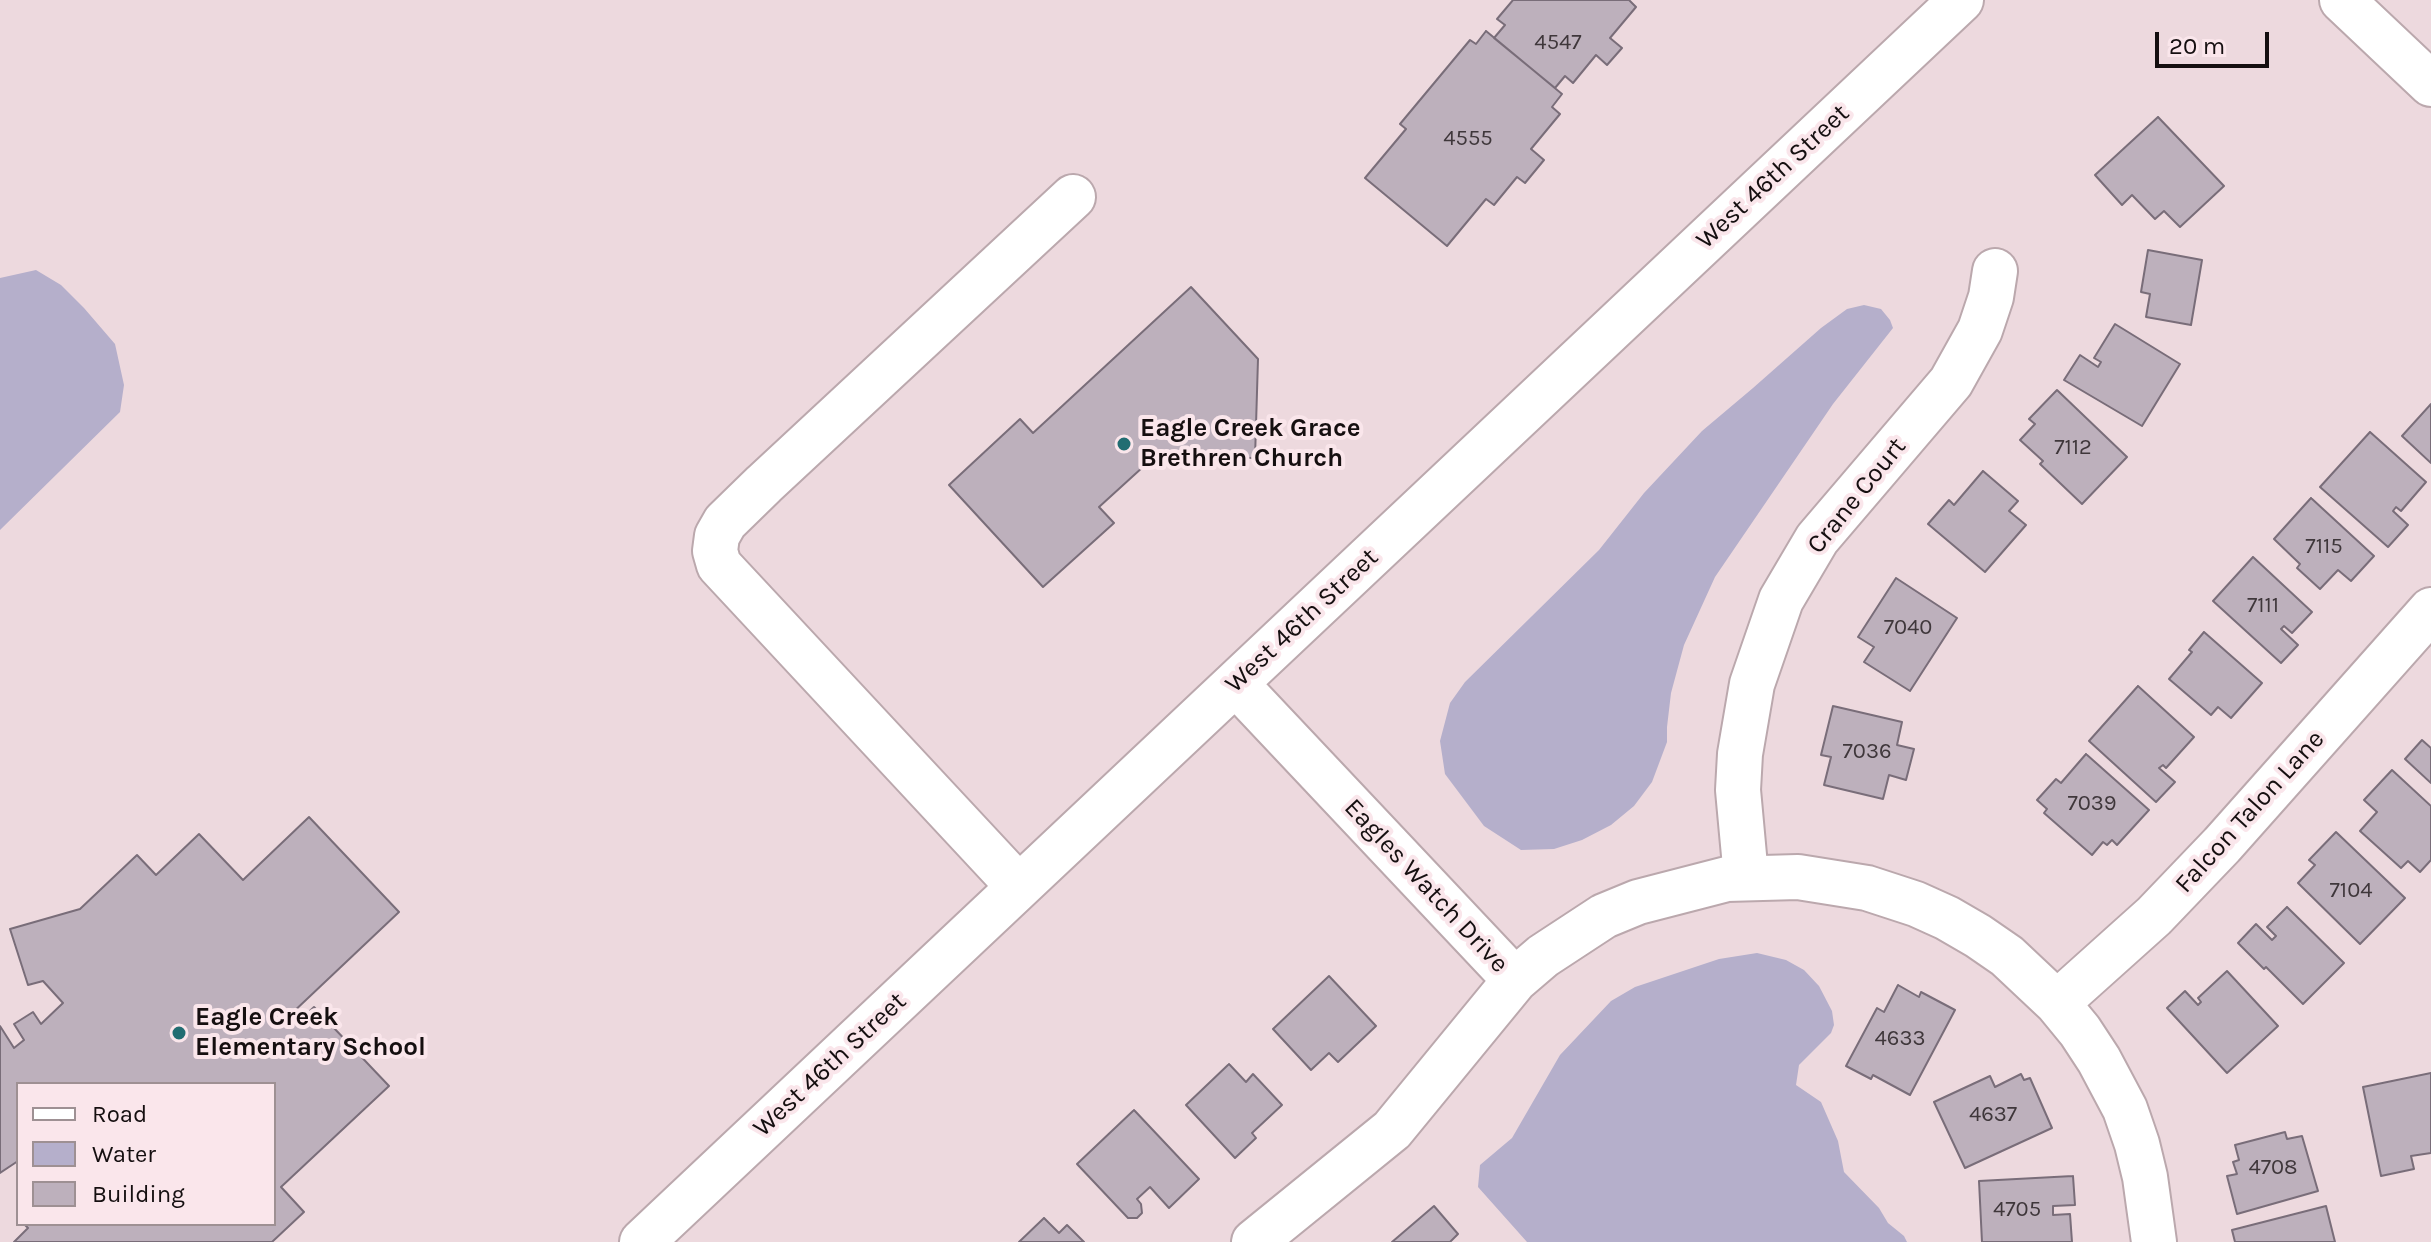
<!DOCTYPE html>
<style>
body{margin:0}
#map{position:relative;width:2431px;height:1242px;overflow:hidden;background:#edd9de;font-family:Karla,sans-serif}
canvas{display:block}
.legend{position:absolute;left:16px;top:1082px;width:260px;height:144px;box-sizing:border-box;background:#fae6eb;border:2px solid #9e9093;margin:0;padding:10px 14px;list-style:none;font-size:24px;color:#150f10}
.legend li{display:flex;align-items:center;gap:16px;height:40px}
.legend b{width:40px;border:2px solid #9e9093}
.scale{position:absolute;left:2155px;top:32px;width:114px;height:36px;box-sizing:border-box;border:4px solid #150f10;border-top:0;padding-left:10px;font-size:24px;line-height:28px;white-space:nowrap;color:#150f10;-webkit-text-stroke:6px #fae6eb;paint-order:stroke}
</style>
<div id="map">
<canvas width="2431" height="1242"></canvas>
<ul class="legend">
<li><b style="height:10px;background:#fff"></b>Road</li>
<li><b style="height:22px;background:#b5afcb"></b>Water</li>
<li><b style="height:22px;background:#bdb0bc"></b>Building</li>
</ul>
<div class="scale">20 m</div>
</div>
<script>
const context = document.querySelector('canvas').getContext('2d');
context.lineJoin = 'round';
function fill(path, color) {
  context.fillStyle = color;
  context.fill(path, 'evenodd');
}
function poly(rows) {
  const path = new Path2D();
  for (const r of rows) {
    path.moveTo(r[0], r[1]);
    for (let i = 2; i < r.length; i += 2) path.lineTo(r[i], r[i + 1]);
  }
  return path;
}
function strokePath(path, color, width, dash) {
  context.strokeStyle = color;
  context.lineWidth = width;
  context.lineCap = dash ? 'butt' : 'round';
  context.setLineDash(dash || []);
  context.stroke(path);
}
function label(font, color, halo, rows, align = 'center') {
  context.font = font + ' Karla,sans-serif';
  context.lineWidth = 8;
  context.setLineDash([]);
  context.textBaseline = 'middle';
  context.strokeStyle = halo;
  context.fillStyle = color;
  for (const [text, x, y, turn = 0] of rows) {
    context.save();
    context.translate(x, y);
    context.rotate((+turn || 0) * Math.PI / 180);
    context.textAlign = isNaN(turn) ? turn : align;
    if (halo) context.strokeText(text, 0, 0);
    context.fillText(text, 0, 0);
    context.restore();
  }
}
fill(poly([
 [36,270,61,285,84,308,115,344,124,385,120,412,0,530,0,278],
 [1864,305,1881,309,1890,320,1893,328,1833,404,1715,577,1684,645,1671,693,1667,727,1667,742,1652,782,1634,806,1611,825,1582,840,1554,849,1521,850,1484,826,1445,774,1440,741,1450,703,1465,682,1599,550,1644,493,1702,431,1753,388,1821,328,1847,309],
 [1757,953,1786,960,1804,970,1819,986,1832,1011,1834,1025,1831,1033,1799,1065,1796,1085,1821,1102,1838,1141,1844,1172,1879,1208,1888,1223,1904,1236,1907,1242,1527,1242,1478,1187,1480,1165,1512,1138,1560,1055,1611,1001,1635,987,1719,959]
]), '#b5afcb');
const building = poly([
 [1513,0,1629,0,1636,7,1610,38,1622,48,1607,65,1596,55,1573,83,1565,76,1555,88,1494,38,1505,25,1497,19,1513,0],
 [1486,31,1562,94,1552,107,1560,114,1531,149,1544,160,1525,183,1517,177,1494,205,1486,199,1447,246,1365,178,1406,129,1400,124,1470,40,1476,44,1486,31],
 [2158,117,2224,186,2180,227,2164,211,2155,219,2132,195,2122,205,2095,175,2158,117],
 [2148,250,2202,260,2191,325,2146,317,2150,294,2141,292,2148,250],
 [1191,287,1258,359,1255,458,1155,456,1099,507,1114,523,1043,587,949,485,1020,419,1033,433,1191,287],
 [2115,324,2180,364,2142,426,2064,380,2080,355,2098,367,2101,362,2094,358,2115,324],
 [2057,390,2127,457,2082,504,2040,464,2043,461,2020,440,2035,424,2029,419,2057,390],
 [2431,404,2431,463,2402,436,2431,404],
 [2370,432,2426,482,2401,511,2396,507,2393,511,2408,525,2388,547,2320,487,2370,432],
 [1983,471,2018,501,2009,511,2026,525,1985,572,1928,524,1949,500,1954,505,1983,471],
 [2311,498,2374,556,2351,581,2338,570,2320,589,2297,568,2300,564,2274,539,2311,498],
 [2253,557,2312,612,2292,633,2284,626,2281,629,2298,645,2281,663,2213,601,2253,557],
 [1896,578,1957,618,1910,691,1864,662,1874,647,1858,637,1896,578],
 [2204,632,2262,683,2231,718,2218,707,2211,715,2169,679,2192,652,2189,650,2204,632],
 [2138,686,2194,737,2166,768,2163,765,2159,768,2175,782,2156,802,2089,741,2138,686],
 [1833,706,1902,722,1897,745,1914,749,1906,780,1889,775,1883,799,1824,785,1831,757,1821,755,1833,706],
 [2422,740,2431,748,2431,783,2405,759,2422,740],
 [2086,754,2149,810,2117,845,2112,840,2107,845,2103,842,2092,855,2044,813,2047,809,2037,800,2056,779,2061,783,2086,754],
 [2392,770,2431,806,2431,860,2420,872,2408,861,2401,868,2360,831,2377,812,2364,800,2392,770],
 [309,817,399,912,289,1016,296,1024,314,1007,389,1086,281,1187,304,1212,272,1242,14,1242,28,1228,24,1224,274,1224,274,1084,18,1084,18,1161,0,1173,0,1026,14,1048,24,1040,14,1024,33,1012,41,1024,63,1003,43,981,28,985,10,929,80,909,137,855,156,875,199,834,243,880,309,817],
 [2336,832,2405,898,2360,944,2298,883,2315,865,2309,860,2336,832],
 [2287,907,2344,963,2303,1004,2266,967,2264,969,2238,943,2256,924,2272,940,2276,936,2267,927,2287,907],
 [2227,971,2278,1026,2227,1073,2167,1008,2185,991,2198,1005,2201,1002,2198,998,2227,971],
 [1329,976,1376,1026,1338,1062,1329,1053,1311,1070,1273,1029,1329,976],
 [1898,985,1919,997,1921,992,1955,1010,1910,1095,1873,1075,1871,1079,1846,1066,1877,1008,1884,1012,1898,985],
 [1229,1064,1246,1082,1253,1074,1282,1105,1252,1133,1256,1138,1235,1158,1186,1105,1229,1064],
 [2431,1073,2431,1153,2411,1156,2414,1169,2381,1176,2363,1087,2431,1073],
 [2021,1074,2024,1080,2030,1078,2052,1128,1965,1168,1934,1102,1990,1076,1995,1087,2021,1074],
 [1134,1110,1199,1179,1169,1208,1150,1187,1137,1199,1141,1204,1142,1213,1137,1218,1128,1218,1077,1164,1134,1110],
 [2285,1132,2287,1139,2302,1136,2318,1191,2237,1214,2227,1176,2237,1174,2233,1162,2239,1160,2235,1145,2285,1132],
 [2073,1176,2075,1205,2053,1206,2053,1215,2070,1214,2072,1242,1982,1242,1979,1181,2073,1176],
 [1434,1206,1458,1234,1450,1242,1392,1242,1434,1206],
 [2326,1206,2335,1242,2235,1242,2232,1230,2326,1206],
 [1044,1218,1059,1233,1067,1225,1084,1242,1019,1242,1044,1218]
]);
fill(building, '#bdb0bc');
strokePath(building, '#796d79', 2);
const minor = poly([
 [2342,0,2431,84],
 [1236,684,1515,980],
 [1746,877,1738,790,1740,754,1752,684,1781,600,1817,539,1951,382,1980,330,1991,297,1995,271],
 [1019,887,719,565,715,551,717,536,725,522,764,484,1073,197],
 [2057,1003,2154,916,2222,845,2431,610],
 [642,1242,1961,0],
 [1254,1242,1392,1130,1515,980,1543,956,1604,916,1638,902,1727,879,1798,877,1867,888,1916,904,1947,918,1978,936,2007,956,2057,1003,2080,1031,2099,1060,2125,1109,2137,1144,2145,1177,2154,1242]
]);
strokePath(minor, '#bba8ad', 48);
strokePath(minor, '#fff', 44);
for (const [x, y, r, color] of [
 [1124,444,8,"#216d72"],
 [179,1033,8,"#216d72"]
]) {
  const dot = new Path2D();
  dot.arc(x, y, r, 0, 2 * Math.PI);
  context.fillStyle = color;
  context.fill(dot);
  strokePath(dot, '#fae6eb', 3);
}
label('22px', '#3f373b', null, [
 ["4547",1558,43],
 ["4555",1468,139],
 ["7112",2073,448],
 ["7115",2324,547],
 ["7111",2263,606],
 ["7040",1908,628],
 ["7036",1867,752],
 ["7039",2092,804],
 ["7104",2351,891],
 ["4633",1900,1039],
 ["4637",1993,1115],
 ["4708",2273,1168],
 ["4705",2017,1210]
]);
label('26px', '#150f10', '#fae6eb', [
 ["West 46th Street",1773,177,-43],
 ["Crane Court",1857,496,-51],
 ["West 46th Street",1302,621,-43],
 ["Falcon Talon Lane",2250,812,-48],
 ["Eagles Watch Drive",1426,886,47],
 ["West 46th Street",830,1065,-43]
]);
label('bold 26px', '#150f10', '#fae6eb', [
 ["Eagle Creek Grace",1140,429],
 ["Brethren Church",1140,459],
 ["Eagle Creek",195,1018],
 ["Elementary School",195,1048]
], 'left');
</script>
